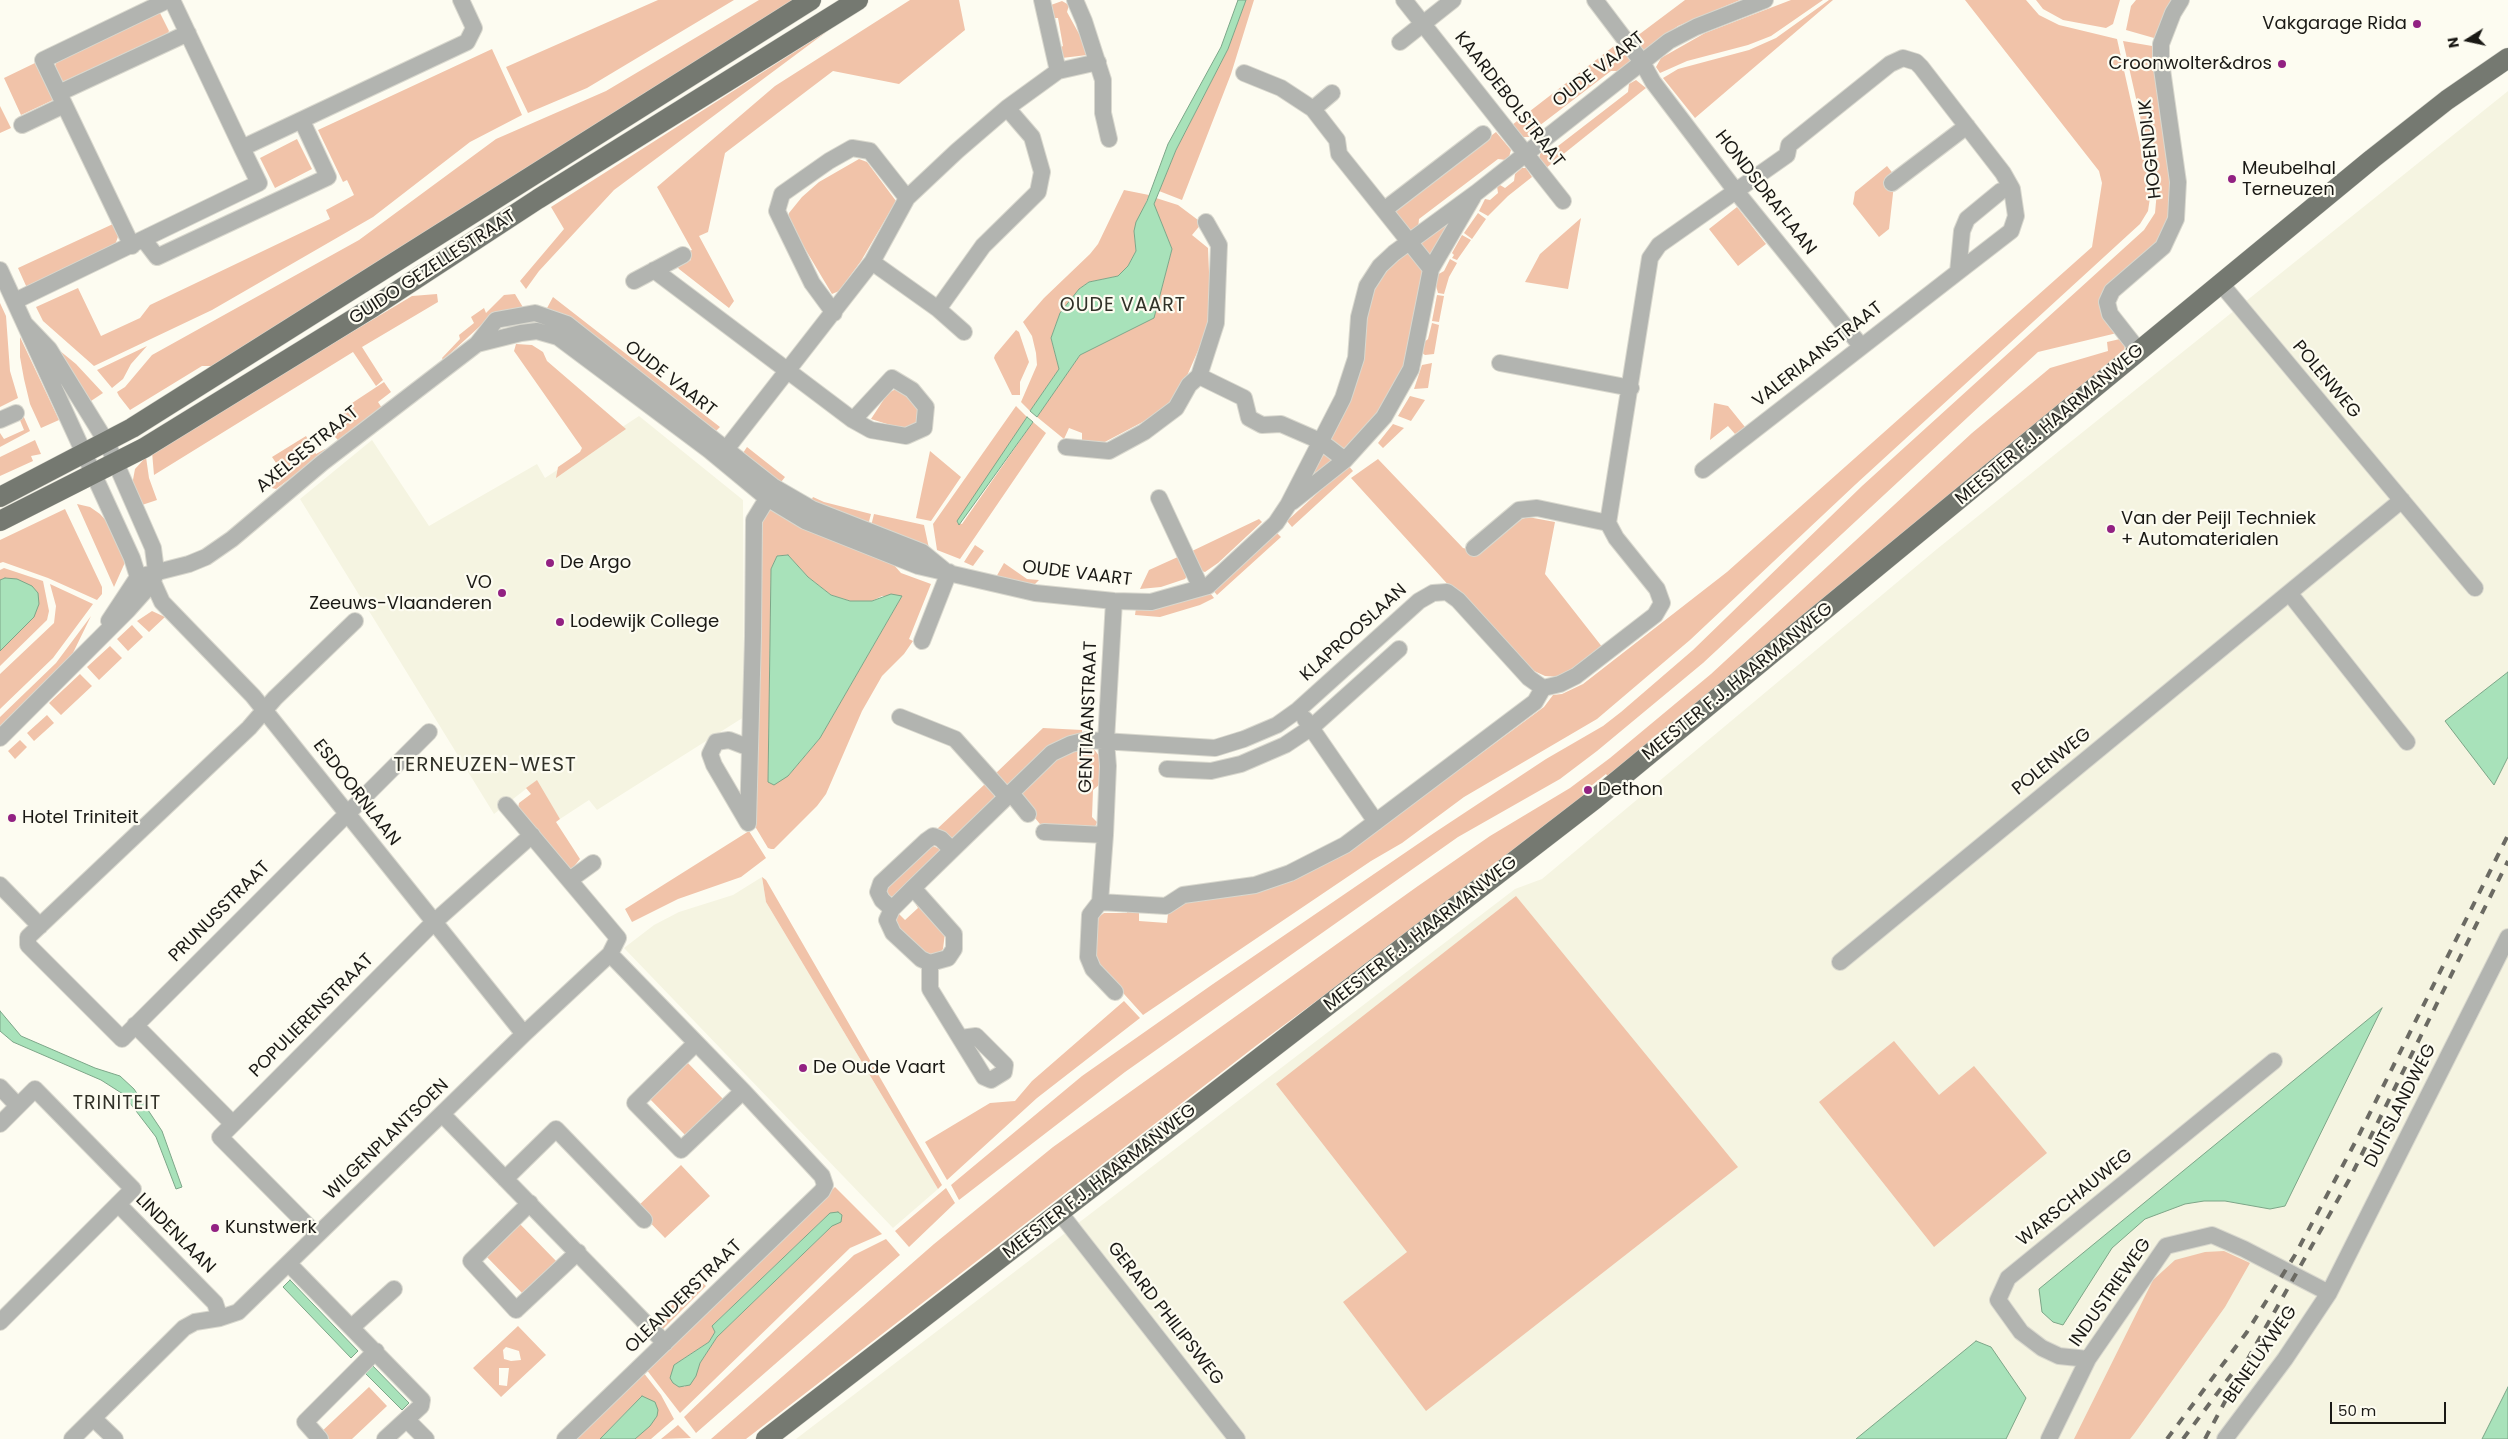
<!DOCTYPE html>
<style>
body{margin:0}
#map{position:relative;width:2508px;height:1439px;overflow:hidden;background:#fdfcf1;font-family:Poppins,sans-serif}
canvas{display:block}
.north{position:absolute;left:2443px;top:15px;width:50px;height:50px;-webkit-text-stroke:4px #fdfcf1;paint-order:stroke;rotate:260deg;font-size:14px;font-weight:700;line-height:20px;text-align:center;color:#1a1915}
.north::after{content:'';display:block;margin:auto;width:18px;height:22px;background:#1a1915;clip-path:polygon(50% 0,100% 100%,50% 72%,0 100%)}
.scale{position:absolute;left:2330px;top:1402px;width:116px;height:22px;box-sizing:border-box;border:2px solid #1a1915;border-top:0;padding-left:6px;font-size:15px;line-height:18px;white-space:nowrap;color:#1a1915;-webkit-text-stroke:4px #fdfcf1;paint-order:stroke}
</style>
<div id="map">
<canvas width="2508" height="1439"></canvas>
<div class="north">N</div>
<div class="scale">50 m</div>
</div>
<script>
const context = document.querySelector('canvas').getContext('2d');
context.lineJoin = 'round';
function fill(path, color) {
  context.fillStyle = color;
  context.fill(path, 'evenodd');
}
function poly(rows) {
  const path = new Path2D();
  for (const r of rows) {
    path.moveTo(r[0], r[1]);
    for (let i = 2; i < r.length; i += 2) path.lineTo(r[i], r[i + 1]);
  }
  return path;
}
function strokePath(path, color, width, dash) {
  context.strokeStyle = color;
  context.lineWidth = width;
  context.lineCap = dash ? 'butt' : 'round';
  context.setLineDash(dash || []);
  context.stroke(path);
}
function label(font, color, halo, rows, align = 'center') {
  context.font = font + ' Poppins,sans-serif';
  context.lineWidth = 4.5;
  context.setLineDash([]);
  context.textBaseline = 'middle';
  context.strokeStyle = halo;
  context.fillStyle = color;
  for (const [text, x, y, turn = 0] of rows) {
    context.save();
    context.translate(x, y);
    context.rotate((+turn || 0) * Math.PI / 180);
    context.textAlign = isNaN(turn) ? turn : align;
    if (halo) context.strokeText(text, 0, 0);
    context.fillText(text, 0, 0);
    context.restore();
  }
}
fill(poly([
 [2508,91,2508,1439,796,1439,1515,889,1542,879,1937,549],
 [639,416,743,500,744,717,597,810,589,800,560,819,536,781,494,814,300,499,372,440,429,526,537,464,545,478],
 [762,877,766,902,938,1189,893,1228,624,948,654,925,679,912,733,895]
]), '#f5f4e1');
fill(poly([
 [658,0,734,0,587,88,528,113,506,67],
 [759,0,794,0,214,366,202,366,130,410,119,396,117,392,125,387,152,355,359,240,496,139,606,91],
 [910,0,959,0,965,30,899,84,833,71,725,153,708,232,699,236,734,301,729,308,679,269,677,266,691,260,687,252,692,250,657,187,775,86],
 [1246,0,1254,0,1231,74,1182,200,1159,191,1176,150,1228,49],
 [1685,0,1740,0,1678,26,1643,51,1633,39],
 [1791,0,1823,0,1771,36,1748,45,1687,61,1660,73,1656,67,1661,58,1705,33],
 [1829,0,1833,0,1695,118,1663,78,1678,69,1749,50,1776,38],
 [1965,0,2026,0,2039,15,2059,25,2117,39,2151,191,2148,211,2140,224,1856,484,1690,640,1597,719,1464,797,1402,843,1371,861,1143,1015,1096,963,1095,920,1104,913,1127,913,1127,910,1139,911,1139,921,1167,923,1168,914,1176,906,1353,848,1544,707,1553,695,1562,694,1583,684,1727,572,2092,247,2102,183,2099,171],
 [2036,0,2120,0,2113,24,2106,28,2063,20,2043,9],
 [2136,0,2175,0,2159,35,2154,38,2126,30,2131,6],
 [1062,1,1069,5,1067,12,1084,43,1087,55,1062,58,1059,48,1063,46,1058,18,1052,18,1051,5],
 [159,11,169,31,167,34,60,83,54,69,57,60],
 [829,30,614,190,539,271,526,289,520,281,564,229,551,207],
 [2123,41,2158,47,2173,159,2171,215,2161,237,2104,296,2117,333,2038,352,1703,663,1597,751,1560,779,1458,837,1125,1072,959,1200,951,1185,1082,1076,1213,984,1434,833,1546,759,1603,726,1621,712,1693,650,1862,486,2144,230,2155,213,2157,191],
 [1614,46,1619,53,1626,48,1632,60,1620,71,1611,71,1539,126,1541,132,1535,137,1522,137,1512,125],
 [492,49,522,115,470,142,373,217,212,310,94,366,43,321,36,307,78,288,101,336,140,318,150,305,330,219,326,210,354,195,347,180,343,182,318,130],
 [35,63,53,100,21,115,4,78],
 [1636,80,1646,88,1546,168,1539,159,1540,154,1542,152,1549,153,1628,92,1629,84],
 [0,106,11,128,0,133],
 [1496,132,1511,150,1509,157,1506,160,1498,159,1419,219,1418,229,1412,231,1407,230,1393,211],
 [297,139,312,169,275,188,260,158],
 [859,159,867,162,896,201,861,261,839,291,832,294,798,237,788,218,789,213,802,197,819,182],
 [1887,166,1895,176,1889,229,1879,237,1853,204,1855,192],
 [1522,168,1526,168,1532,177,1508,196,1488,216,1479,211,1485,199,1490,200,1498,193,1497,186,1500,185,1505,188,1514,181,1515,174],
 [1124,190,1149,195,1134,231,1136,251,1128,266,1118,276,1089,282,1079,289,1060,313,1051,338,1059,369,1030,411,1021,402,1037,365,1036,353,1032,336,1023,322,1044,298,1090,254,1098,244],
 [1476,193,1431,269,1411,369,1384,417,1288,505,1343,398,1367,286],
 [1156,198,1178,205,1202,223,1192,235,1208,248,1211,321,1186,378,1169,408,1101,444,1082,444,1082,433,1069,428,1064,439,1037,417,1080,355,1154,318,1172,249,1154,205],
 [1737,207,1766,244,1738,266,1709,229],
 [1478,213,1486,219,1472,239,1464,233],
 [1581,218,1568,289,1525,282,1540,254],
 [113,224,119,234,115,245,27,288,18,268],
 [1462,235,1471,240,1457,260,1452,258,1454,255,1452,253],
 [1450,259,1457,263,1449,277,1444,294,1438,293,1435,282,1437,275,1444,271],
 [437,294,438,302,362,347,383,380,376,386,353,352,154,475,152,452,412,296],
 [515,294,524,309,490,317,443,360,442,358,460,339,459,335,474,323,471,317,484,308,486,313,504,295],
 [1437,295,1444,296,1439,322,1432,321],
 [553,297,720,427,712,435,546,310],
 [0,303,6,316,10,371,18,398,0,407],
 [1432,323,1439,325,1434,354,1425,355,1422,353,1423,343,1428,339],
 [1016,330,1019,332,1029,362,1020,382,1020,395,1012,395,994,358,995,355],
 [20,337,59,420,41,428,30,404,24,379,20,357],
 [2120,339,2125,345,2124,352,1609,778,1606,774,1586,790,1588,794,1500,865,1257,1045,746,1439,711,1439,934,1244,1053,1147,1418,886,1490,836,1570,788,1610,758,1711,674,1972,433,2050,368,2108,351,2107,342],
 [516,344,532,345,543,352,547,361,626,429,556,478,558,467,580,452,582,448,514,351],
 [54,346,76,364,103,393,91,401,51,348],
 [147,346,131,364,123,379,112,388,97,370],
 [1432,363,1428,388,1414,389,1422,365],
 [384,382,391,392,378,402,382,408,338,440,334,436,346,427,340,416,345,412,343,409],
 [896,389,902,391,921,410,917,424,903,429,871,419,888,393],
 [1410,396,1425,400,1411,421,1398,416],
 [1714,403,1728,406,1745,427,1735,434,1728,426,1710,440],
 [19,406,30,431,0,447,0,433,4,439,24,430,15,408],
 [1016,406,1027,417,957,523,962,524,1033,422,1046,433,960,559,937,550,933,524],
 [1393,424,1404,428,1383,448,1378,443],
 [306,436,316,454,325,449,326,451,276,489,272,488,272,485,285,476,272,457],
 [35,440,41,454,31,456,33,461,0,476,0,457],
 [747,447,785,477,778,486,743,453],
 [930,451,961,477,931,521,916,518],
 [146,457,149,478,157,500,142,505,132,485,135,469],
 [1378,459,1463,548,1471,550,1502,534,1522,519,1528,517,1555,522,1545,574,1603,648,1560,677,1545,676,1532,670,1452,589,1351,478],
 [1348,465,1353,471,1292,527,1287,521],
 [813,497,824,502,871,514,867,529,809,505],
 [77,504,90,507,100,514,110,525,127,558,114,587],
 [774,508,893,564,901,573,931,584,909,639,913,641,904,654,882,676,862,711,826,794,817,806,774,849,771,849,768,848,753,823,759,521,763,513],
 [788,555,808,577,831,595,850,601,872,601,882,596,902,596,820,738,788,776,768,782,771,569,777,556],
 [65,509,102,587,102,594,97,600,48,578,3,562,0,563,0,540],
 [874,514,924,525,930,553,870,530],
 [1259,519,1262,522,1218,563,1205,572,1198,570,1190,552],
 [1276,532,1281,537,1217,595,1212,589],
 [975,545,984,551,973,566,964,562],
 [1180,556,1188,574,1185,579,1161,587,1140,589,1149,570],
 [1004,563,1027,579,1039,580,1033,586,995,579],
 [4,568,43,581,49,611,47,620,0,666,0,651,34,617,5,578,0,580,0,570],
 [50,584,93,604,53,658,0,709,0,674,54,623,56,606],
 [1207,589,1214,598,1200,605,1160,617,1135,615,1136,608],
 [152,611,165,617,149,632,137,621],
 [91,616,71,657,0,726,0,717,56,663],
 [132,625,143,637,128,651,117,639],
 [110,646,122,658,99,680,87,667],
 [80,674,92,686,61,715,49,703],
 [47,715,54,723,34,741,27,733],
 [1043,728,1082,730,1082,735,1013,785,1007,785,995,774],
 [20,740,27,747,15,759,8,751],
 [1080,748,1093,748,1100,757,1099,785,1093,790,1092,817,1097,822,1095,827,1044,829,1017,796,1060,756],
 [537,780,560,819,556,822,580,859,572,869,568,868,518,808,519,803,531,794,526,788],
 [985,784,994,792,994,801,950,840,937,829],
 [749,831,766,858,741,877,678,899,632,922,625,909],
 [931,845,942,850,896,896,888,897,885,889],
 [762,877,766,880,942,1185,938,1189,766,902],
 [1516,896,1738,1167,1426,1411,1343,1302,1407,1252,1276,1084],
 [912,898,945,933,943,949,939,954,928,957,894,923,897,912,905,920,918,908],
 [1124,1001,1140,1018,1037,1098,947,1180,925,1142,990,1103,1015,1101,1032,1081],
 [1894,1041,1939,1095,1974,1066,2047,1153,1934,1247,1819,1102],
 [685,1060,724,1100,686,1136,647,1096],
 [681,1165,710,1196,665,1238,636,1208],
 [835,1187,882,1234,850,1248,680,1413,646,1369],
 [830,1213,832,1226,717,1337,700,1363,693,1380,684,1387,674,1365,709,1342,715,1332,712,1326],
 [946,1188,955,1203,909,1247,895,1231],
 [518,1222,557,1262,523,1294,484,1254],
 [886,1239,900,1255,696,1433,684,1417,854,1255],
 [2224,1251,2250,1263,2225,1307,2134,1434,2130,1439,2074,1439,2153,1280,2175,1260,2205,1252],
 [698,1279,706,1286,662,1330,655,1322],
 [518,1326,546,1355,501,1397,473,1368],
 [506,1347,519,1351,521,1360,511,1361,504,1359,503,1350],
 [499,1368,509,1368,507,1386,499,1385],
 [643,1372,661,1395,674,1419,651,1439,635,1439,657,1416,642,1396,600,1439,574,1439],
 [369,1387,387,1406,352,1439,324,1439,319,1434],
 [678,1425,691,1438,661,1439]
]), '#f1c3a9');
const water = poly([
 [1238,0,1246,0,1228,49,1176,150,1154,204,1172,249,1154,318,1080,355,1037,417,1030,411,1059,369,1051,338,1060,313,1079,289,1089,282,1118,276,1128,266,1136,251,1134,231,1136,222,1147,201,1168,144,1221,47,1238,0],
 [1027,417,1033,422,959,525,957,521,1027,417],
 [788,555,808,577,831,595,850,601,872,601,891,594,902,596,820,738,788,776,774,785,768,782,771,569,777,556,788,555],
 [5,578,17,579,32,586,38,593,39,604,34,617,0,651,0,580,5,578],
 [2508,672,2508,757,2494,785,2445,721,2508,672],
 [2382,1008,2285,1206,2270,1209,2225,1201,2204,1201,2185,1204,2145,1219,2112,1248,2063,1325,2053,1322,2042,1312,2039,1289,2382,1008],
 [0,1011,21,1036,95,1068,120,1076,134,1089,162,1131,182,1187,176,1189,156,1137,123,1094,101,1080,13,1042,0,1031,0,1011],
 [838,1212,842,1215,841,1222,832,1226,717,1337,700,1363,696,1376,690,1385,679,1387,673,1383,670,1378,674,1365,709,1342,715,1332,712,1326,830,1213,838,1212],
 [290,1280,358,1351,351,1358,283,1287,290,1280],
 [1976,1341,1991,1347,2026,1398,2006,1439,1856,1439,1976,1341],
 [371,1364,409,1403,402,1410,363,1371,371,1364],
 [2508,1387,2508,1439,2482,1439,2508,1387],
 [642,1396,655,1402,658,1410,657,1416,650,1426,635,1439,600,1439,642,1396]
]);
fill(water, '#a8e2ba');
strokePath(water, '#7da688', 1);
const minor = poly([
 [172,0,242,148],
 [1042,0,1058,71],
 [1075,0,1084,21,1103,80,1103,113,1109,139],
 [1404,0,1563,201],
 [1595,0,1642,62,1653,82,1735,190,1861,346],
 [1400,42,1453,0],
 [1244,73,1281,88,1313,109,1337,140,1339,154,1431,269],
 [59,93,188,33],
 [1313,109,1332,93],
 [22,125,64,105],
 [1892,183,1967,126],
 [1384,210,1483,134],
 [144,240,157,257,328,177,302,121],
 [132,246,43,60,168,0],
 [872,262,938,309,964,332],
 [0,270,132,558,138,577],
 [654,270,853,420,871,430,906,436,924,428,926,407,912,390,892,378,853,420],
 [634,281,683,255],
 [2222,285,2475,588],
 [15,301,259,183,242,148,467,42,474,28,461,0],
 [938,309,983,246,1038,192,1042,172,1032,137,1007,108],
 [834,313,812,283,777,211,782,194,829,161,852,148,870,151,907,198],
 [477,344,521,333,537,331,558,337,709,450,767,498,805,521,918,566,1035,593,1114,601,1151,602,1208,586,1276,523,1288,505,1343,398,1356,358,1359,317,1367,286,1380,266,1394,253,1476,193,1669,41,1696,27,1765,0],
 [2139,351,2110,314,2107,302,2112,291,2163,247,2176,219,2178,182,2161,62,2161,44,2173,13,2181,0],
 [1500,363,1631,388],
 [1199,376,1244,398,1249,418,1262,425,1281,424,1320,441,1345,460],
 [0,420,16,413],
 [1066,447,1109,451,1144,432,1176,408,1189,385,1199,376,1216,323,1219,245,1206,222],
 [720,457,872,262,907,198,957,151,1007,108,1058,71,1098,62],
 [1703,470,1958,272,1962,231,1967,219,2001,191,2012,189,2016,216,2011,231,1958,272],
 [1159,498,1201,588],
 [1292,502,1345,460,1384,417,1411,369,1431,269,1473,197],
 [1474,548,1519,510,1537,508,1608,523],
 [138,577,189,564,206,557,232,539,322,463,477,344,496,320,535,313,567,324,774,487,812,509,922,552,944,570],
 [138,577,153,582,162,602,253,696,524,1034],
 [2290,594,2407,742],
 [1114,601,1106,741,1108,766,1105,835,1100,902,1090,915,1088,957,1093,969,1115,992],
 [109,621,138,577],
 [355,621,275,698,249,728,28,937,28,945,122,1039,429,732],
 [922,641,949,572],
 [900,717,955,739,1007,797],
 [1305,719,1376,822],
 [0,738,128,610,153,582,156,571,153,548,107,443,49,349,25,324],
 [750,748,729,740,716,742,710,754,714,765,748,823,753,636,754,520,773,489],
 [1167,769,1211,771,1241,764,1285,745,1312,727,1399,649],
 [1011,793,1028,814],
 [1044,832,1105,835],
 [571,879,593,863],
 [0,885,40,926],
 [913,888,954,934,954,949,948,958,930,963,921,959,893,933,887,920,892,909,913,888,952,850,1052,753,1071,744,1087,740,1215,748,1244,739,1277,725,1298,710,1419,601,1433,593,1447,592,1458,600,1529,678,1543,688,1560,684,1576,676,1655,615,1662,603,1657,589,1616,538,1608,523,1650,258,1659,245,1787,155,1789,145,1890,64,1903,58,1916,62,1921,67,2003,173,2012,189],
 [1100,902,1166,906,1183,895,1255,885,1290,873,1345,845,1535,702,1543,688],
 [892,909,882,900,878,892,881,883,926,841,933,836,941,839,952,850],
 [1840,962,2402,500],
 [930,963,930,989,984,1077,991,1080,1004,1072,1005,1065,976,1036,961,1038],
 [135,1025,233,1124],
 [696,1043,635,1103,681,1150,743,1091],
 [0,1087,18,1106],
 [442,1114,665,1343],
 [0,1124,35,1089,133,1189,0,1322],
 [505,1179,556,1129,644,1220],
 [530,1203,471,1261,516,1310,578,1252],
 [118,1204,215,1303,220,1318],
 [1060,1213,1237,1439],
 [317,1235,220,1137,433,923,532,835],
 [289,1264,422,1400,421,1406,385,1439],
 [352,1327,394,1289],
 [2088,1359,2059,1356,2042,1348,2021,1332,1998,1300,2008,1278,2274,1061],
 [93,1418,115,1439],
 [407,1420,426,1439],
 [72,1439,184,1328,195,1322,220,1318,238,1312,524,1034,610,954,618,938,506,805],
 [320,1439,305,1422,376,1351],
 [565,1439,822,1191,825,1185,822,1176,743,1091,610,954],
 [2049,1439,2088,1359,2166,1246,2212,1235,2244,1249,2329,1293],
 [2225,1439,2285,1359,2329,1293,2508,937]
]);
const major = poly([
 [0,497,132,428,811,0],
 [0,521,144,448,373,307,538,199,858,0],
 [766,1439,1595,799,2372,159,2447,100,2508,58]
]);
strokePath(minor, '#d9d8ce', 18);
strokePath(major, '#d9d8ce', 21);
strokePath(minor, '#b2b4b0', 16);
strokePath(major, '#757971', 20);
strokePath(poly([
 [2167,1439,2247,1332,2295,1255,2358,1137,2508,835],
 [2183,1439,2234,1371],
 [2205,1439,2245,1364,2349,1180,2508,861]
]), '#6b6a63', 4, [9, 9]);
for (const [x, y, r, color] of [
 [2417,24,5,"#922182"],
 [2282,64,5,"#922182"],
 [2232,179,5,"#922182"],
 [2111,529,5,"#922182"],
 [550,563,5,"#922182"],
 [502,593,5,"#922182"],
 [560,622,5,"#922182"],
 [1588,790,5,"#922182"],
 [12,818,5,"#922182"],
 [803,1068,5,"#922182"],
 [215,1228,5,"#922182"]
]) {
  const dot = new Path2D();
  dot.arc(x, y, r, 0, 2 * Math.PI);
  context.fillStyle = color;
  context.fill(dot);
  strokePath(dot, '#fdfcf1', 2);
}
label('18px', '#1a1915', '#fdfcf1', [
 ["Vakgarage Rida",2407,24,"right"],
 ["Croonwolter&dros",2272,64,"right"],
 ["Meubelhal",2242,169],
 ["Terneuzen",2242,190],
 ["Van der Peijl Techniek",2121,519],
 ["+ Automaterialen",2121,540],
 ["De Argo",560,563],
 ["VO",492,583,"right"],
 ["Zeeuws-Vlaanderen",492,604,"right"],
 ["Lodewijk College",570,622],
 ["Dethon",1598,790],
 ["Hotel Triniteit",22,818],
 ["De Oude Vaart",813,1068],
 ["Kunstwerk",225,1228]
], 'left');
label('18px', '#1a1915', '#fdfcf1', [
 ["OUDE VAART",1599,70,-38],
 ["KAARDEBOLSTRAAT",1509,100,52],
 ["HOGENDIJK",2151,149,-96],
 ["HONDSDRAFLAAN",1765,193,52],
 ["GUIDO GEZELLESTRAAT",433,268,-33],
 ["VALERIAANSTRAAT",1818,355,-38],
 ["OUDE VAART",670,379,38],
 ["POLENWEG",2326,380,50],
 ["MEESTER F.J. HAARMANWEG",2050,425,-40],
 ["AXELSESTRAAT",308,450,-39],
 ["OUDE VAART",1077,574,7],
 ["KLAPROOSLAAN",1354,633,-42],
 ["MEESTER F.J. HAARMANWEG",1738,682,-39],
 ["GENTIAANSTRAAT",1089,717,-88],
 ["POLENWEG",2052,762,-39],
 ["ESDOORNLAAN",356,793,52],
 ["PRUNUSSTRAAT",220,912,-45],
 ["MEESTER F.J. HAARMANWEG",1421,934,-38],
 ["POPULIERENSTRAAT",312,1016,-45],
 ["DUITSLANDWEG",2401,1106,-63],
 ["WILGENPLANTSOEN",387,1140,-44],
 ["MEESTER F.J. HAARMANWEG",1100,1182,-38],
 ["WARSCHAUWEG",2075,1198,-39],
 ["LINDENLAAN",175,1234,45],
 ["INDUSTRIEWEG",2111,1293,-55],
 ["OLEANDERSTRAAT",684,1297,-44],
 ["GERARD PHILIPSWEG",1165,1314,52],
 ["BENELUXWEG",2261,1355,-55]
]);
context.letterSpacing = '1px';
label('19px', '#313128', '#fdfcf1', [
 ["OUDE VAART",1123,306],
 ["TRINITEIT",117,1104]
]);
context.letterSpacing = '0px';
context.letterSpacing = '1px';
label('20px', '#313128', '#fdfcf1', [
 ["TERNEUZEN-WEST",485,766]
]);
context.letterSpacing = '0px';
</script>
